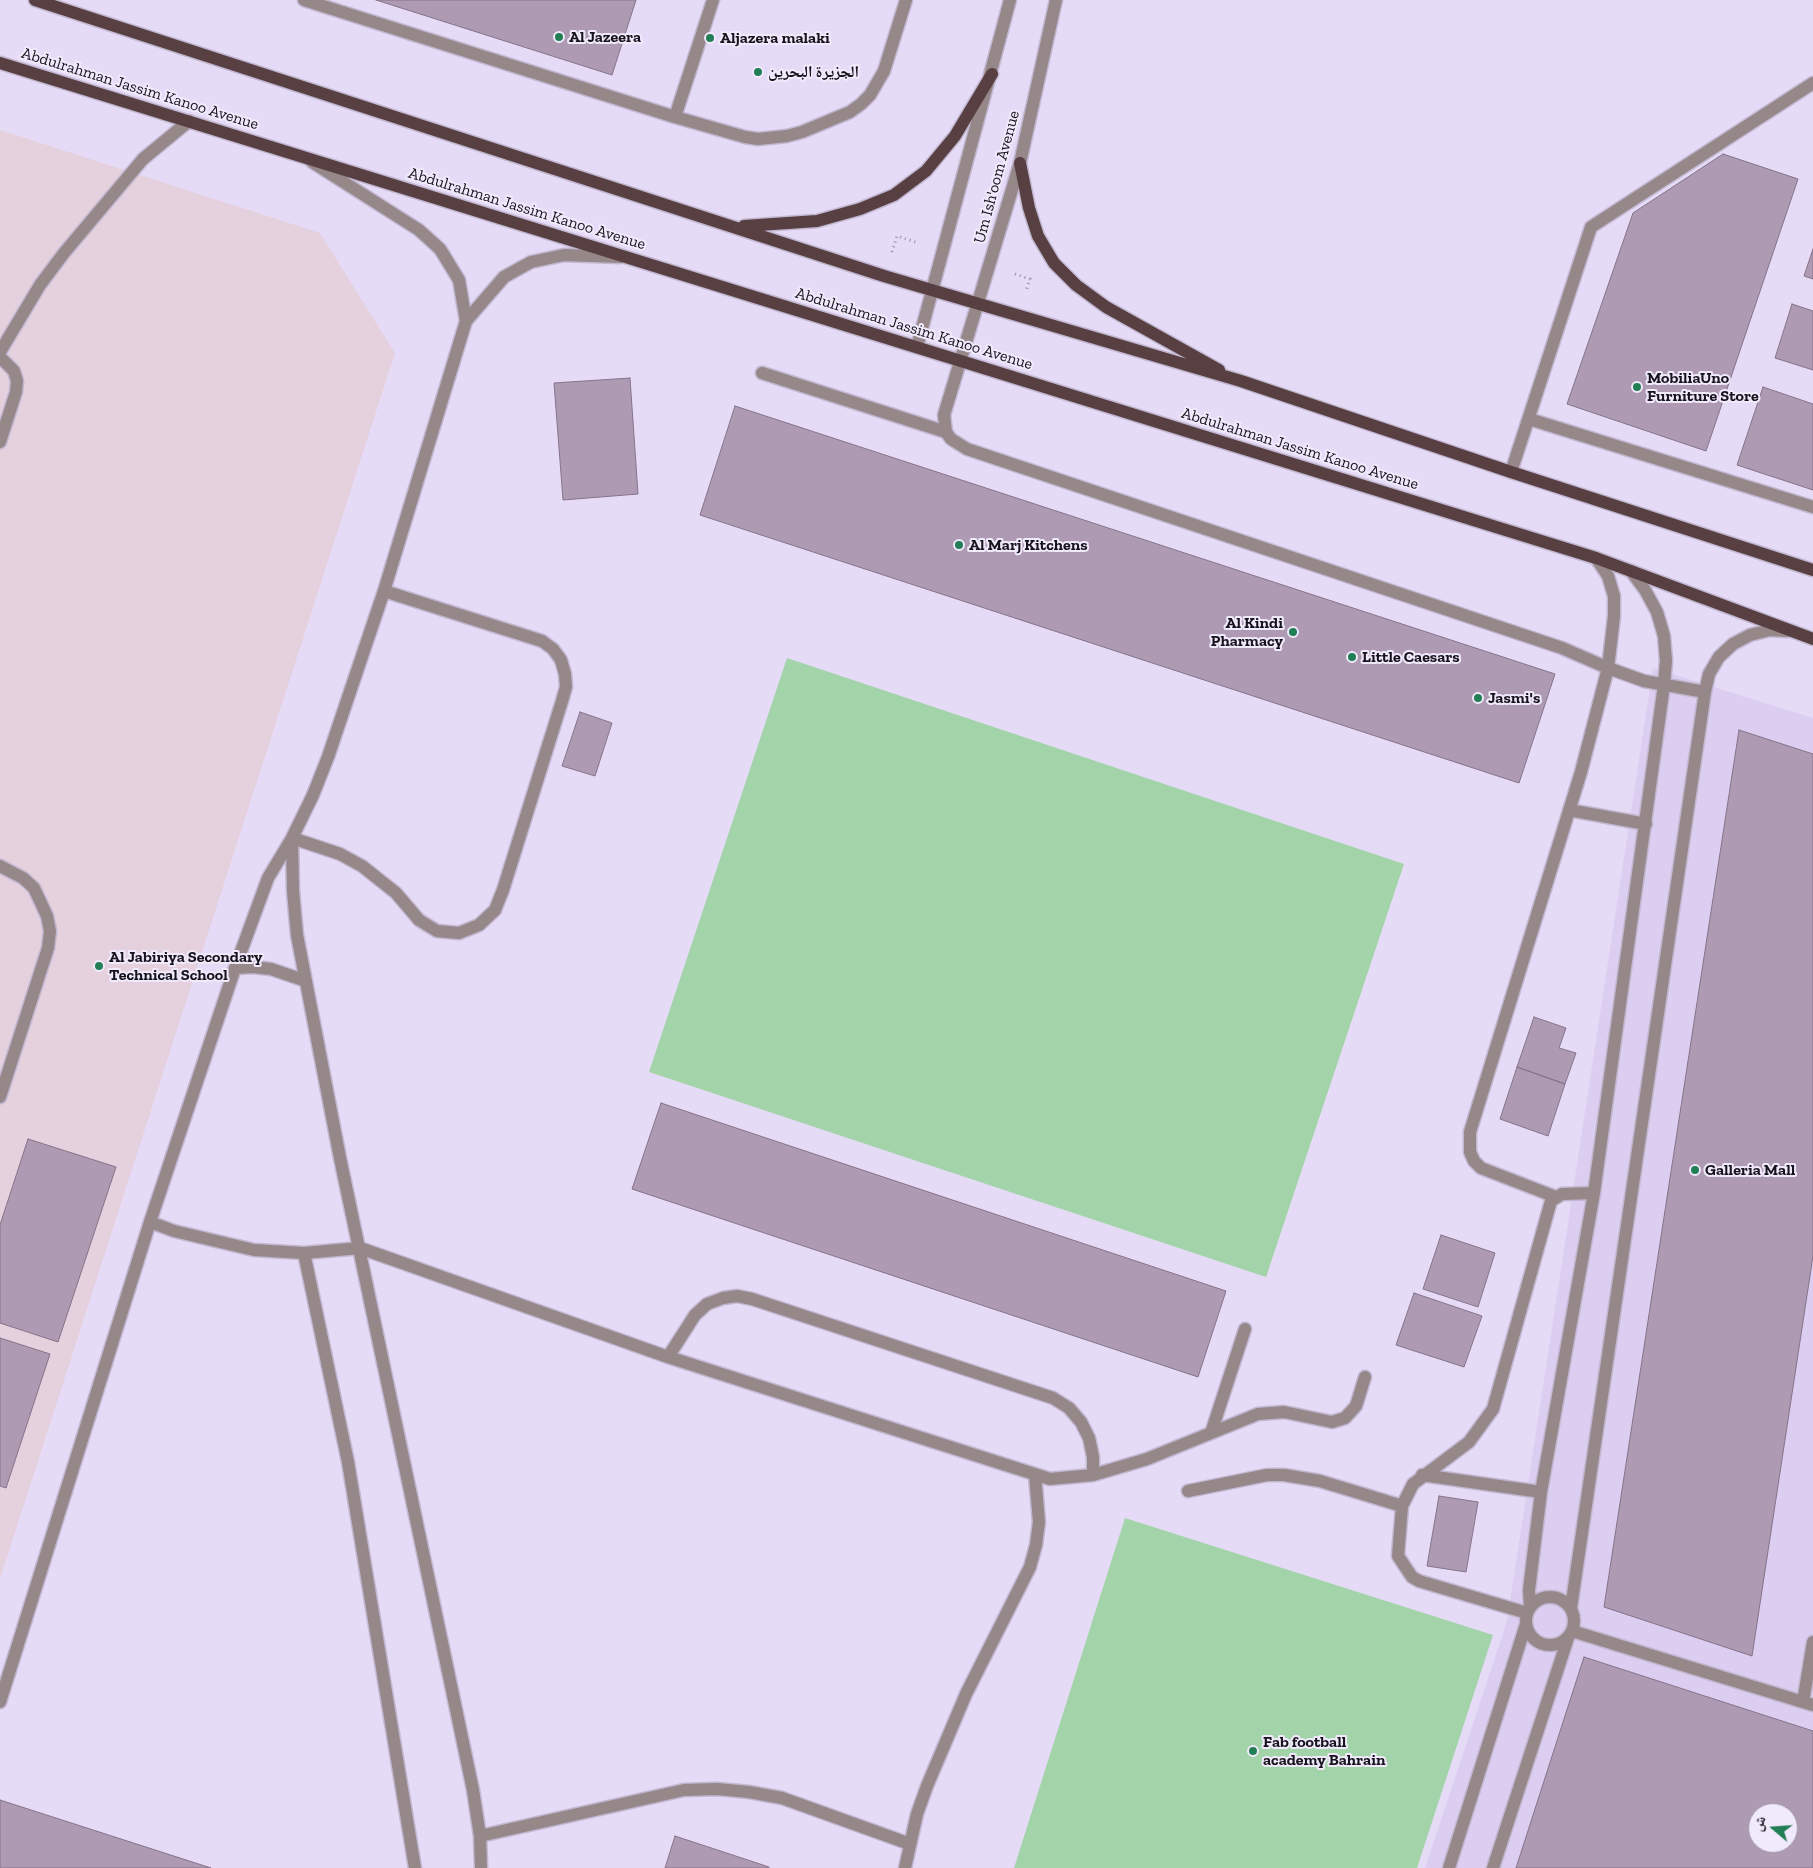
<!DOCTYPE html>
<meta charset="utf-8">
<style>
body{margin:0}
#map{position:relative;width:1813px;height:1868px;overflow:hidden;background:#e6dbf7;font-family:"Zilla Slab","Noto Naskh Arabic",serif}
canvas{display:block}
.north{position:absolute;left:1748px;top:1803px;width:50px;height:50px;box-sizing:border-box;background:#f1eafc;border:1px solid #9a94a2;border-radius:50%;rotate:288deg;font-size:14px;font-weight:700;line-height:20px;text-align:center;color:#17131c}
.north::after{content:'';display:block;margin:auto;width:18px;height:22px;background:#227e54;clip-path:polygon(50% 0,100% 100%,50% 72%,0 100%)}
</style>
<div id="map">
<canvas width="1813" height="1868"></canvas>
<div class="north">ش</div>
</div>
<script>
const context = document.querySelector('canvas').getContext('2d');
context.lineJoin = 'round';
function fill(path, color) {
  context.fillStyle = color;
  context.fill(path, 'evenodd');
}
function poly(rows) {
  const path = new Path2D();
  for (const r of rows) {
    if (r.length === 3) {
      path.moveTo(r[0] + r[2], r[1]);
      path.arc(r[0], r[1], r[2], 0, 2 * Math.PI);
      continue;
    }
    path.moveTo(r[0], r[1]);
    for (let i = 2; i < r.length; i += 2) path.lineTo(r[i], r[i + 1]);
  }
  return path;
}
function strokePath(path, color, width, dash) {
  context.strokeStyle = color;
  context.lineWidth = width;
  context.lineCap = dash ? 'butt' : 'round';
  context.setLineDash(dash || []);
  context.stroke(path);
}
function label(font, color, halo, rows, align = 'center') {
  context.font = font + ' "Zilla Slab","Noto Naskh Arabic",serif';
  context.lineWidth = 4;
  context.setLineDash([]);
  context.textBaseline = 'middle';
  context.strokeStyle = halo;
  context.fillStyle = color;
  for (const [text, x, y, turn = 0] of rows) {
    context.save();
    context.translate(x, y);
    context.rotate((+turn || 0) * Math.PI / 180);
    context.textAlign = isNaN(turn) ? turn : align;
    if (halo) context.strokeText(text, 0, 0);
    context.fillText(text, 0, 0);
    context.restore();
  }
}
fill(poly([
 [1653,668,1813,718,1813,1868,1425,1868,1507,1621],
 [1758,1813,1788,1813,1788,1843,1758,1843]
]), '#dccef1');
fill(poly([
 [0,130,320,233,395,353,0,1579]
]), '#e5d0de');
fill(poly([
 [787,658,1404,864,1266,1277,649,1072],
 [1125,1518,1493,1635,1417,1868,1014,1868]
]), '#a3d4a9');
const building = poly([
 [376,0,636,0,612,75,376,0],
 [1723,154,1798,179,1706,451,1567,404,1633,213,1723,154],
 [1813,249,1813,279,1804,276,1813,249],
 [1792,304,1813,311,1813,370,1775,358,1792,304],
 [630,378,638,494,563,500,554,383,630,378],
 [1763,387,1813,404,1813,490,1737,465,1763,387],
 [735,406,1555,674,1519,783,700,515,735,406],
 [580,712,612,723,595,776,562,766,580,712],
 [1739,730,1813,754,1813,1256,1752,1656,1604,1607,1739,730],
 [1534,1017,1566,1028,1559,1048,1576,1053,1565,1084,1517,1067,1534,1017],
 [1517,1067,1565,1084,1548,1136,1500,1119,1517,1067],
 [661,1103,1226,1291,1198,1377,632,1189,661,1103],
 [28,1139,116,1167,58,1342,0,1323,0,1225,28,1139],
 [1441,1235,1495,1253,1478,1307,1423,1289,1441,1235],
 [1414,1293,1482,1316,1464,1367,1396,1345,1414,1293],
 [0,1338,50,1354,6,1488,0,1486,0,1338],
 [1439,1496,1478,1502,1466,1572,1427,1566,1439,1496],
 [1584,1657,1813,1731,1813,1868,1516,1868,1584,1657],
 [1758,1813,1788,1813,1788,1843,1758,1843,1758,1813],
 [0,1800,211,1868,0,1868,0,1800],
 [675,1836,769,1867,769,1868,665,1868,675,1836]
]);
fill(building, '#ae9bb3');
strokePath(building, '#85738a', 1);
const minor = poly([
 [304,0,675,117,745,137,758,139,787,136,802,132,850,112,861,104,870,95,884,71,906,0],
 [1056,0,1020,163,944,415,946,432,951,439,967,449,1562,648,1608,668,1614,616,1614,596,1608,576,1596,558],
 [675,117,713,0],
 [312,162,419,230,440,249,459,280,466,321],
 [917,347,1010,0],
 [0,352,40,285,64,253,143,159,189,121],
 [0,357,14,371,17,381,16,392,0,442],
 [762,373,946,432],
 [1529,419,1813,507],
 [1511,472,1591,227,1813,83],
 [384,591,542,641,553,649,561,660,565,674,566,687,562,701,503,890,495,910,479,925,459,933,437,931,419,920,396,893,362,866,340,854,292,838,293,891,297,935,340,1158,473,1790,480,1836,481,1868],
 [1569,810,1646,824],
 [0,866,23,878,34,888,47,916,50,931,48,948,0,1097],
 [235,968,253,967,271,969,306,981],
 [1556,1197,1481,1168,1474,1161,1470,1152,1470,1132,1581,772,1608,668,1644,681,1705,692],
 [150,1222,174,1231,254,1250,304,1253,360,1248,668,1357,1050,1479,1093,1475,1147,1459,1258,1414,1284,1412,1332,1422,1345,1418,1356,1406,1365,1377],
 [304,1253,348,1462,415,1868],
 [668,1357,695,1315,707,1304,723,1298,737,1296,752,1299,1053,1398,1069,1408,1081,1422,1089,1438,1093,1457,1093,1475],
 [1211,1433,1245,1329],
 [1422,1475,1541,1492],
 [1188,1491,1267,1475,1284,1475,1320,1481,1402,1506],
 [1550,1621,24],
 [1530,1607,1529,1590,1541,1492,1594,1193,1664,685,1666,661,1664,636,1657,612,1645,590,1631,571],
 [1571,1608,1705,692,1709,674,1719,657,1733,644,1750,635,1770,630,1787,631],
 [1527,1613,1419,1581,1412,1577,1398,1556,1402,1506,1413,1484,1469,1442,1493,1409,1551,1201,1562,1194,1594,1193],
 [1572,1631,1803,1702],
 [1813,1642,1803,1702,1813,1705],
 [0,1702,150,1222,235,968,268,878,292,838,313,795,328,757,384,591,466,321,504,277,531,262,564,255,620,257],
 [480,1836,684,1790,717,1789,749,1792,782,1798,910,1844],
 [905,1868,917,1814,927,1786,966,1694,1030,1567,1036,1545,1039,1522,1035,1475],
 [1449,1868,1526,1624],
 [1493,1868,1568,1638]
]);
const major = poly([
 [35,0,884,276,1241,381,1511,472,1813,570],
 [0,63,1596,558,1813,639],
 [1020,163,1029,208,1038,236,1054,263,1076,285,1106,307,1219,370],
 [744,226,817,221,860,209,894,195,926,171,955,136,992,74]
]);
strokePath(minor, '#c1b7d0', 15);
strokePath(major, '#c1b7d0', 15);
strokePath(poly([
 [892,252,897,236,918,243],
 [1015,274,1030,279,1026,291]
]), '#9991a6', 3, [1, 4]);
strokePath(minor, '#968789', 12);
strokePath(major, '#573f42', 12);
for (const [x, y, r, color] of [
 [559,37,5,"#227e54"],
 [710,38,5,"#227e54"],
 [758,72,5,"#227e54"],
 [1637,387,5,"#227e54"],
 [959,545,5,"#227e54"],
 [1293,632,5,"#227e54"],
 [1352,657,5,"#227e54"],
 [1478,698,5,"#227e54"],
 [99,966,5,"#227e54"],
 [1695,1170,5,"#227e54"],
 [1253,1751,5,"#227e54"]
]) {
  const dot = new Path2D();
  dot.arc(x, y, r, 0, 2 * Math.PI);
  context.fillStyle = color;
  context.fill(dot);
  strokePath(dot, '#f1eafc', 2);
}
label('bold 16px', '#17131c', '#f1eafc', [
 ["Al Jazeera",569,37],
 ["Aljazera malaki",720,38],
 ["الجزيرة البحرين",768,72],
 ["MobiliaUno",1647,378],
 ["Furniture Store",1647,396],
 ["Al Marj Kitchens",969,545],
 ["Al Kindi",1283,623,"right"],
 ["Pharmacy",1283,641,"right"],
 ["Little Caesars",1362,657],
 ["Jasmi's",1488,698],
 ["Al Jabiriya Secondary",109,957],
 ["Technical School",109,975],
 ["Galleria Mall",1705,1170],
 ["Fab football",1263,1742],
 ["academy Bahrain",1263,1760]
], 'left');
label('16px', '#17131c', '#f1eafc', [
 ["Abdulrahman Jassim Kanoo Avenue",140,89,17],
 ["Um Ish'oom Avenue",997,177,-75],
 ["Abdulrahman Jassim Kanoo Avenue",527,209,17],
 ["Abdulrahman Jassim Kanoo Avenue",914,329,17],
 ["Abdulrahman Jassim Kanoo Avenue",1300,449,17]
]);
</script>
